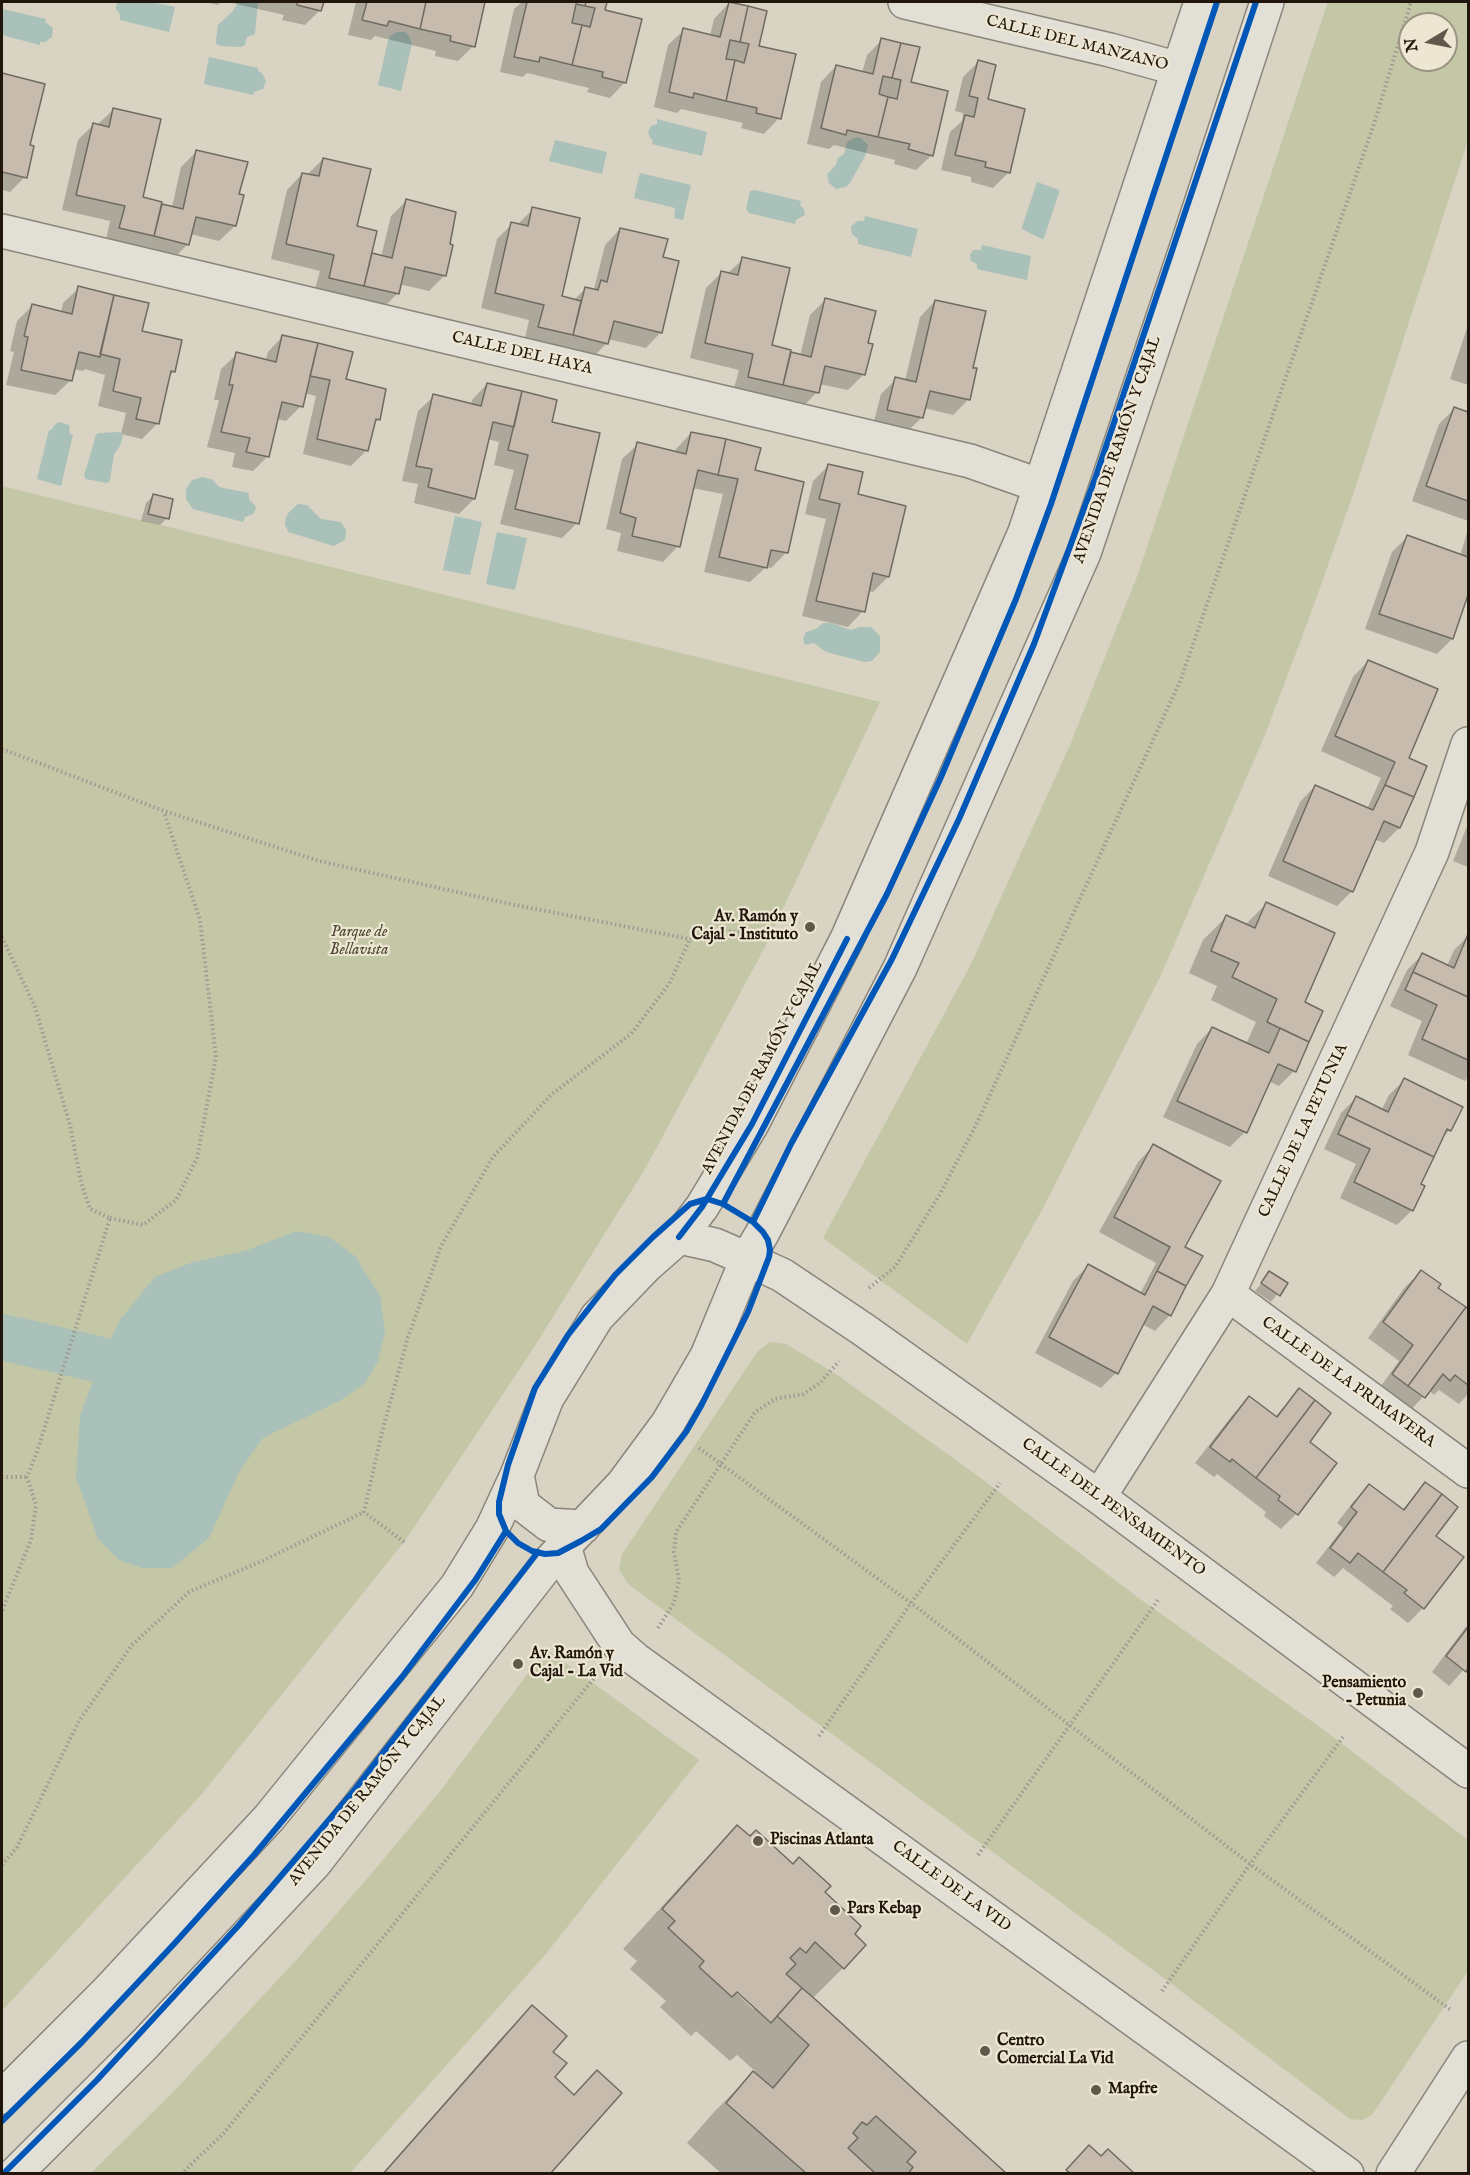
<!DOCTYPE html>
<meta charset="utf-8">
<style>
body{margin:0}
#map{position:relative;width:1470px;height:2175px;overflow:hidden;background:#d8d3c2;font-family:"IM FELL English",serif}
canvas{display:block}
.frame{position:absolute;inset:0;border:3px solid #21160c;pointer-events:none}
.north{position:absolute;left:1398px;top:12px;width:60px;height:60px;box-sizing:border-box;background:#ece6d2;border:2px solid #9b9383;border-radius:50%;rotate:260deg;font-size:16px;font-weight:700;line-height:24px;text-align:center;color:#21160c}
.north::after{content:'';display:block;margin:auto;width:21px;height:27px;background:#61584c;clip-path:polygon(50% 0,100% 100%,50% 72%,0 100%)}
</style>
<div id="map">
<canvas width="1470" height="2175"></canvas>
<div class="frame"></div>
<div class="north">N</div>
</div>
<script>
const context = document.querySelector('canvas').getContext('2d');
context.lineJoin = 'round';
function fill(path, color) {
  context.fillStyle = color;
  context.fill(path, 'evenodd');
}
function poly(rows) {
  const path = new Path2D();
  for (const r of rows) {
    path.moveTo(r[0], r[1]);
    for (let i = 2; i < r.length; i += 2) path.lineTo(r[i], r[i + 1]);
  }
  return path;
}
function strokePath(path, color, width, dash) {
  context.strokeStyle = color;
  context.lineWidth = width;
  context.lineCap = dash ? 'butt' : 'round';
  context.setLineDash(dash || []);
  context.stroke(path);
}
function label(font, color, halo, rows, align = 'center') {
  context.font = font + ' "IM FELL English",serif';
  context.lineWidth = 4.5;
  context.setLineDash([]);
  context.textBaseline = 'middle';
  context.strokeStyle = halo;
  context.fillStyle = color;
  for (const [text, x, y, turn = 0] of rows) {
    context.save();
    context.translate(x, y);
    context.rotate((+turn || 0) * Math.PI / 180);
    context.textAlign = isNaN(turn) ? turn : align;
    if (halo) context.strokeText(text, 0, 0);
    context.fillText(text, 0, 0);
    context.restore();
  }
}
fill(poly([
 [1328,2,1468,2,1468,140,1355,489,1311,613,1265,735,1161,975,1042,1210,967,1344,823,1238,970,966,1070,745,1138,574],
 [1410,24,1446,24,1446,60,1410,60],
 [2,486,880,702,764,949,645,1169,531,1352,423,1514,404,1542,201,1795,2,2011],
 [770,1342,786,1344,839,1376,986,1482,1136,1596,1328,1733,1468,1840,1468,1971,1372,2115,1362,2120,1350,2119,1153,1970,628,1584,619,1570,622,1554,758,1351],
 [546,1649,699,1760,545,1955,350,2173,91,2173,175,2090,298,1958,372,1873,438,1794]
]), '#c4c7a6');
fill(poly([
 [120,2,151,2,175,7,169,32,120,20,120,14,116,9,117,3],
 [238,2,258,2,255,34,247,37,245,45,241,47,221,46,216,44,216,40,218,25,233,11],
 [2,9,46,19,45,22,53,28,52,37,45,42,40,42,40,45,2,35],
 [397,32,405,32,409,36,412,44,401,91,378,85,388,41,390,36],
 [209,57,258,68,258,71,262,73,266,81,263,89,254,92,253,95,204,84],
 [657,119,707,132,702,156,652,144,653,140,650,138,648,132,651,126,657,124],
 [857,137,861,138,868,145,865,156,850,183,846,187,836,189,829,183,827,174,836,165,838,158,844,154,847,142],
 [555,140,607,152,602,174,549,161],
 [640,173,691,185,683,220,674,218,675,208,634,198],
 [1037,182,1059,190,1059,193,1044,238,1042,239,1022,229,1022,227],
 [755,190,801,201,800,205,804,209,805,215,796,220,795,224,749,213,746,209,750,191],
 [865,216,918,229,911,257,858,244,858,239,852,234,851,226,858,221,864,221],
 [982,245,1031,256,1027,280,977,269,977,264,971,261,970,255,973,250,981,250],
 [59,422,69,425,70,434,73,435,61,486,37,479,49,430,51,430,55,425],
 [99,433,120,432,123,436,120,446,114,454,110,480,107,483,86,479,84,476,96,435],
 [203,477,213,480,219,487,249,493,249,499,256,507,255,511,253,514,245,517,243,522,193,509,186,499,186,489,192,480],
 [298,504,307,505,321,519,341,522,346,530,345,540,334,546,288,532,285,524,286,518,289,512],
 [455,516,482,522,470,575,443,570],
 [497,532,527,538,515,590,486,584],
 [823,623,831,623,851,630,860,627,871,627,880,636,880,652,872,661,865,662,826,652,814,643,805,645,803,639,806,632,816,629],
 [296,1231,329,1237,355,1256,380,1296,385,1332,378,1361,365,1383,341,1400,263,1438,240,1470,209,1538,172,1568,142,1568,119,1560,98,1539,76,1477,80,1416,101,1360,119,1321,155,1277,193,1262,245,1251]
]), '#a9c1b9');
fill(poly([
 [205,2,221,2,218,5],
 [228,2,322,2,320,10,305,25,282,20,284,15],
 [356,2,484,2,473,46,458,61,435,56,436,51,375,36,371,40,348,35],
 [522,2,605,2,603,11,625,82,610,98,587,92,589,88,527,73,523,77,500,72,514,9],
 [729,3,757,47,779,118,764,134,741,128,743,123,681,109,677,113,654,107,668,45,684,30,710,36,714,19],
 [882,40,909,83,932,155,916,170,894,164,895,160,834,145,829,149,807,144,821,82,836,66,862,73,867,55],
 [978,62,986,101,1009,172,993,188,971,182,971,177,941,170,950,132,962,121,963,113,955,111,963,77],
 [2,75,43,85,28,146,25,177,10,192,2,190],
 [113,110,141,198,172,207,181,167,196,152,237,196,235,226,219,241,190,234,188,244,172,260,105,244,110,221,62,210,78,140,93,125,97,125],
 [323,159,370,255,381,257,391,216,406,201,448,245,452,246,444,276,429,291,399,284,397,294,382,309,314,293,320,271,271,259,287,190,302,174,307,175],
 [533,209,560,297,574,300,585,289,593,290,594,289,605,245,620,229,661,258,661,332,646,348,608,339,607,343,592,358,524,343,529,320,481,308,497,239,512,224,517,225],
 [743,259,770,346,800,356,810,315,825,300,866,344,871,345,863,375,848,390,819,384,817,392,802,408,733,392,739,370,690,358,706,288,721,273,727,274],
 [79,288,140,332,174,371,169,377,157,424,142,439,121,434,126,413,98,406,105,375,85,369,83,371,73,369,71,380,55,395,6,385,14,352,10,351,17,321,32,306,61,313,63,303],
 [935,301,971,369,975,369,968,400,953,415,924,408,921,418,906,433,873,425,881,394,896,379,905,381,920,317],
 [1468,325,1468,385,1450,379],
 [283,336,345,380,385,390,378,420,373,425,367,450,351,466,303,454,316,396,304,393,301,406,286,421,277,419,268,456,253,471,232,467,235,453,207,447,219,400,214,400,221,369,237,354,265,361,268,352],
 [487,384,550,423,577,523,562,538,500,524,514,470,494,465,499,442,488,439,474,499,459,514,414,503,418,484,402,481,418,411,434,396,471,405,472,400],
 [1454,409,1468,414,1468,521,1412,501,1439,424],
 [691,433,754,472,786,553,771,568,766,567,750,582,704,572,723,494,692,488,678,546,663,562,617,551,621,533,606,529,622,459,638,444,675,453,676,449],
 [828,466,856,495,888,577,873,592,868,591,863,611,848,627,802,616,826,519,805,514,813,481],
 [153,496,167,518,160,525,141,521,146,503],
 [1468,529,1468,590,1452,639,1437,654,1365,629,1392,552,1407,537,1460,556],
 [1368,661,1407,759,1399,828,1384,843,1374,839,1352,891,1337,906,1268,876,1300,802,1315,786,1367,809,1381,778,1321,751,1353,677],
 [1468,824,1468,867,1453,861],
 [1266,904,1303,1003,1294,1071,1279,1086,1268,1081,1245,1132,1230,1147,1163,1117,1197,1044,1212,1028,1246,1044,1256,1022,1211,1000,1217,986,1189,973,1203,940,1226,917,1245,925],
 [1468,936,1468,1077,1465,1081,1408,1055,1422,1021,1390,1006,1407,970,1422,955,1447,966,1454,950],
 [1404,1080,1450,1130,1441,1139,1419,1185,1412,1210,1397,1225,1340,1198,1356,1164,1324,1149,1341,1113,1356,1098,1381,1111,1389,1095],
 [1153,1146,1183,1248,1201,1257,1170,1315,1155,1331,1142,1324,1116,1373,1101,1388,1035,1353,1073,1281,1088,1266,1140,1294,1156,1263,1099,1232,1138,1162],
 [1421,1272,1436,1288,1468,1311,1468,1394,1459,1404,1439,1390,1434,1395,1429,1390,1409,1412,1378,1390,1399,1361,1368,1338,1405,1287],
 [1270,1273,1286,1283,1271,1302,1255,1291],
 [1299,1390,1308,1442,1296,1514,1281,1529,1264,1516,1266,1512,1217,1474,1214,1477,1195,1463,1234,1413,1249,1398,1275,1417],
 [1425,1484,1434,1536,1423,1608,1408,1623,1390,1609,1393,1606,1343,1568,1334,1577,1316,1563,1343,1528,1337,1523,1354,1501,1369,1486,1402,1510],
 [1468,1624,1468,1665,1449,1686,1432,1672],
 [737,1827,823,1893,853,1934,843,1968,812,1999,1005,2174,722,2174,687,2143,714,2112,755,2071,737,2055,730,2061,696,2031,691,2036,660,2007,666,2001,630,1969,637,1961,623,1949,698,1867],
 [733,1986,755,2007,753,2009,731,1988],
 [532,2007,551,2052,553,2077,573,2096,597,2072,548,2174,382,2174,503,2036]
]), '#0003');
strokePath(poly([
 [2,1337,101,1360]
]), '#a9c1b9', 46);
const building = poly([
 [297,2,324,2,321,11,297,5,297,2],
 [367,2,426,2,420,29,389,21,387,26,362,20,367,2],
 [426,2,485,2,475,47,450,41,451,36,420,29,426,2],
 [527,2,586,2,585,6,576,4,572,23,582,25,572,65,540,57,539,62,514,57,527,2],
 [586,2,607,2,605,10,642,19,626,83,602,77,603,72,572,65,582,25,590,27,595,8,585,6,586,2],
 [729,2,748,6,740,42,730,40,726,59,735,60,726,101,694,93,693,98,669,92,683,28,720,37,729,2],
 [748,6,767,11,759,46,796,54,781,119,756,113,757,108,726,101,735,60,744,63,749,44,740,42,748,6],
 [881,38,901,43,892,78,883,76,879,94,888,97,878,137,847,130,846,135,821,128,836,65,873,74,881,38],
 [901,43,920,47,911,82,948,91,933,156,908,149,910,144,878,137,888,97,897,99,901,80,892,78,901,43],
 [978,60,996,65,988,99,1025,109,1010,173,985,167,986,162,955,155,965,115,974,117,978,98,969,96,978,60],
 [2,73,45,84,30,145,34,146,27,178,2,172,2,73],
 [113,108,161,119,143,197,162,202,154,236,119,228,125,206,76,195,93,123,109,127,113,108],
 [196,150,248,162,239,194,244,195,236,226,196,217,189,245,154,236,162,204,183,209,196,150],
 [323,158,371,169,357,226,377,231,364,286,329,278,334,255,286,244,302,173,319,176,323,158],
 [406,199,456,212,450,244,453,245,446,276,405,267,399,294,364,286,372,253,392,258,406,199],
 [532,207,580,218,562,296,581,301,573,335,538,327,544,305,495,293,511,222,528,226,532,207],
 [620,228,668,239,663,257,679,261,662,333,614,321,608,344,573,335,585,287,598,290,601,280,607,282,620,228],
 [742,257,790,268,772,345,791,350,783,385,748,377,753,354,705,343,721,271,738,275,742,257],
 [78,286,114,295,100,357,79,352,72,381,21,370,28,337,24,336,32,304,72,314,78,286],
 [114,295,149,303,142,331,182,340,175,372,171,371,159,424,136,419,141,398,113,391,120,359,100,354,114,295],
 [825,298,876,311,868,343,873,344,865,375,825,366,819,393,783,385,791,352,811,357,825,298],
 [935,300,986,311,973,368,977,368,970,400,930,391,923,418,887,410,895,377,916,382,935,300],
 [282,335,318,343,303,407,282,402,269,457,246,452,250,438,221,432,233,385,229,385,236,352,276,362,282,335],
 [318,343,353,352,346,379,386,389,380,420,376,419,368,451,317,439,330,380,310,376,318,343],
 [487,383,522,391,514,427,493,422,475,499,428,487,432,469,416,466,433,394,481,406,487,383],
 [522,391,557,400,552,422,600,433,579,524,515,509,528,455,508,450,522,391],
 [1454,407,1468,412,1468,501,1426,486,1454,407],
 [691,432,726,439,718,475,698,470,680,547,632,536,636,518,620,513,637,442,686,454,691,432],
 [726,439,761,448,755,470,804,482,788,553,771,550,767,568,719,557,738,479,718,475,726,439],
 [828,464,863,472,858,494,906,506,889,577,873,573,865,612,816,601,840,504,819,499,828,464],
 [153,494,173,499,169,519,148,514,153,494],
 [1407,535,1468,557,1468,595,1453,639,1379,614,1407,535],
 [1368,660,1438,689,1409,758,1427,766,1414,797,1385,785,1395,762,1335,736,1368,660],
 [1315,785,1373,810,1385,785,1414,797,1400,828,1384,821,1353,892,1283,861,1315,785],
 [1266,902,1335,933,1305,1002,1323,1011,1309,1042,1267,1022,1277,999,1232,977,1239,963,1211,951,1226,915,1255,928,1266,902],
 [1468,934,1468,997,1413,972,1422,953,1454,968,1468,934],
 [1413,972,1468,997,1468,1060,1422,1039,1437,1005,1405,990,1413,972],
 [1212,1027,1269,1053,1280,1028,1309,1042,1296,1072,1278,1064,1247,1133,1177,1101,1212,1027],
 [1404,1078,1463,1107,1451,1131,1447,1129,1434,1157,1347,1115,1356,1096,1388,1112,1404,1078],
 [1347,1115,1434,1157,1421,1184,1425,1186,1413,1211,1354,1182,1370,1149,1338,1134,1347,1115],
 [1153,1144,1221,1181,1185,1247,1203,1256,1186,1286,1157,1271,1170,1247,1114,1217,1153,1144],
 [1088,1264,1145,1295,1157,1271,1186,1286,1171,1316,1153,1306,1118,1374,1049,1337,1088,1264],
 [1421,1270,1441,1284,1438,1288,1466,1307,1408,1386,1392,1374,1413,1345,1383,1322,1421,1270],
 [1269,1271,1288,1283,1280,1296,1261,1283,1269,1271],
 [1466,1307,1468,1309,1468,1385,1455,1375,1450,1381,1443,1374,1425,1398,1408,1386,1466,1307],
 [1299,1388,1315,1400,1256,1478,1232,1459,1230,1462,1210,1447,1249,1396,1277,1417,1299,1388],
 [1315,1400,1331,1413,1310,1442,1337,1463,1298,1515,1278,1500,1280,1496,1256,1478,1315,1400],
 [1425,1482,1442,1494,1383,1572,1358,1553,1350,1563,1330,1548,1357,1512,1351,1507,1369,1484,1404,1510,1425,1482],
 [1442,1494,1458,1507,1436,1536,1464,1557,1424,1609,1404,1593,1407,1590,1383,1572,1442,1494],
 [1468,1627,1468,1668,1466,1672,1446,1656,1468,1627],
 [737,1825,750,1836,756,1830,793,1864,799,1857,831,1886,825,1892,861,1926,855,1934,866,1945,844,1969,815,1942,806,1953,800,1948,790,1958,796,1964,786,1974,802,1988,771,2023,737,1992,732,1997,699,1967,704,1961,668,1928,675,1921,662,1909,737,1825],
 [802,1988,816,2000,1007,2174,908,2174,913,2167,907,2162,916,2152,876,2116,867,2125,862,2122,853,2133,858,2138,848,2148,876,2174,807,2174,726,2103,753,2071,773,2088,809,2045,777,2016,802,1988],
 [532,2005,567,2036,553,2052,567,2063,555,2077,574,2095,597,2070,622,2093,550,2174,383,2174,532,2005],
 [1089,2145,1101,2156,1108,2149,1135,2174,1072,2174,1066,2170,1089,2145]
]);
fill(building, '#c7bbae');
strokePath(building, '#706b62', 1.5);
const minor = poly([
 [905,2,1110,50,1179,69],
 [2,231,970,461,1041,486],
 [747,1259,782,1275,864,1330,1099,1497,1468,1771],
 [1228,1294,1468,1471],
 [1099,1497,1228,1294,1432,852,1468,744],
 [564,1546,572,1573,619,1645,635,1659,1347,2174],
 [1393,2174,1468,2058]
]);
const tertiary = poly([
 [679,1237,715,1245,747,1259],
 [517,1475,523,1505,549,1525,583,1527],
 [2,2097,106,1993,269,1818,457,1586,492,1529,517,1475,547,1398,597,1317,646,1266,679,1237,702,1207,752,1124,847,939,1025,532,1201,2],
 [15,2174,146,2043,314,1864,550,1561,623,1484,668,1423,707,1356,747,1259,763,1232,900,968,1084,553,1191,234,1267,2]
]);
strokePath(minor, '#89857a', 36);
strokePath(tertiary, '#89857a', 36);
strokePath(poly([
 [2,749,164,811,319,861,515,905,690,939,718,930,775,936],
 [2,937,35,1007,70,1125,81,1182,90,1209,110,1218,37,1452,27,1477,36,1505,31,1540,2,1611],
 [110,1218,143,1225,176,1200,197,1158,216,1057,200,920,164,812],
 [869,1288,895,1267,940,1194,976,1125,1181,679,1374,124,1411,2],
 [699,1448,911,1603,1250,1864,1451,2010],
 [2,1477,27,1477],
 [404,1542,364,1512,381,1436,408,1337,441,1246,493,1157,552,1094,631,1034,669,984,690,939],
 [658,1628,674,1603,679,1580,674,1552,676,1532,755,1412,775,1399,803,1394,820,1383,839,1361],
 [819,1736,911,1603,1000,1483],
 [978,1855,1158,1600],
 [2,1865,17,1847,79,1721,132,1645,189,1592,262,1561,364,1512],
 [1162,1991,1250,1864,1343,1737],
 [181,2174,223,2134,595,1677]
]), '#9d9a93', 4, [1.5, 3]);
strokePath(minor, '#e2dfd6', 33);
strokePath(tertiary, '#e2dfd6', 33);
strokePath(poly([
 [707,1199,723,1204,753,1222,763,1232,768,1240,770,1250,769,1257,748,1312,701,1406,686,1432,652,1477,601,1529,581,1541,558,1553,545,1554,532,1551,518,1543,506,1531,499,1514,499,1502,508,1465,535,1388,568,1335,615,1275,653,1237,690,1204,707,1199],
 [723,1204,887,894,941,777,1016,599,1051,504,1217,2],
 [753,1222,791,1144,892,959,959,819,1034,644,1096,476,1256,2],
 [679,1237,702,1207,752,1124,847,939],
 [2,2121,82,2042,174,1944,254,1855,402,1677,476,1579,506,1531],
 [3,2174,97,2080,239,1925,352,1793,538,1552]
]), '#0057b8', 6);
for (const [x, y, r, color] of [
 [810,927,6,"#61584c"],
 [518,1664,6,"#61584c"],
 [1418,1693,6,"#61584c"],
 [758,1841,6,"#61584c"],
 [835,1910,6,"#61584c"],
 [985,2051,6,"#61584c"],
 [1096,2090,6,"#61584c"]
]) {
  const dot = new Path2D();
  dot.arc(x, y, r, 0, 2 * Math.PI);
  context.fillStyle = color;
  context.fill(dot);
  strokePath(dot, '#ece6d2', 2);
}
label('16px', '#21160c', '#ece6d2', [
 ["CALLE DEL MANZANO",1077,44,14],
 ["CALLE DEL HAYA",522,354,13],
 ["AVENIDA DE RAMÓN Y CAJAL",1118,450,-71],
 ["AVENIDA DE RAMÓN Y CAJAL",763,1068,-62],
 ["CALLE DE LA PETUNIA",1304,1131,-65],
 ["CALLE DE LA PRIMAVERA",1348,1383,36],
 ["CALLE DEL PENSAMIENTO",1113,1508,36],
 ["AVENIDA DE RAMÓN Y CAJAL",368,1791,-51],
 ["CALLE DE LA VID",951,1887,36]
]);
label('bold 16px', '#21160c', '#ece6d2', [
 ["Av. Ramón y",798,918,"right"],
 ["Cajal - Instituto",798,936,"right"],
 ["Av. Ramón y",530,1655],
 ["Cajal - La Vid",530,1673],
 ["Pensamiento",1406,1684,"right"],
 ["- Petunia",1406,1702,"right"],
 ["Piscinas Atlanta",770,1841],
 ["Pars Kebap",847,1910],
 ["Centro",997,2042],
 ["Comercial La Vid",997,2060],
 ["Mapfre",1108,2090]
], 'left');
label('italic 16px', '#4d4833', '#ece6d2', [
 ["Parque de",359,933],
 ["Bellavista",359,951]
]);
</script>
